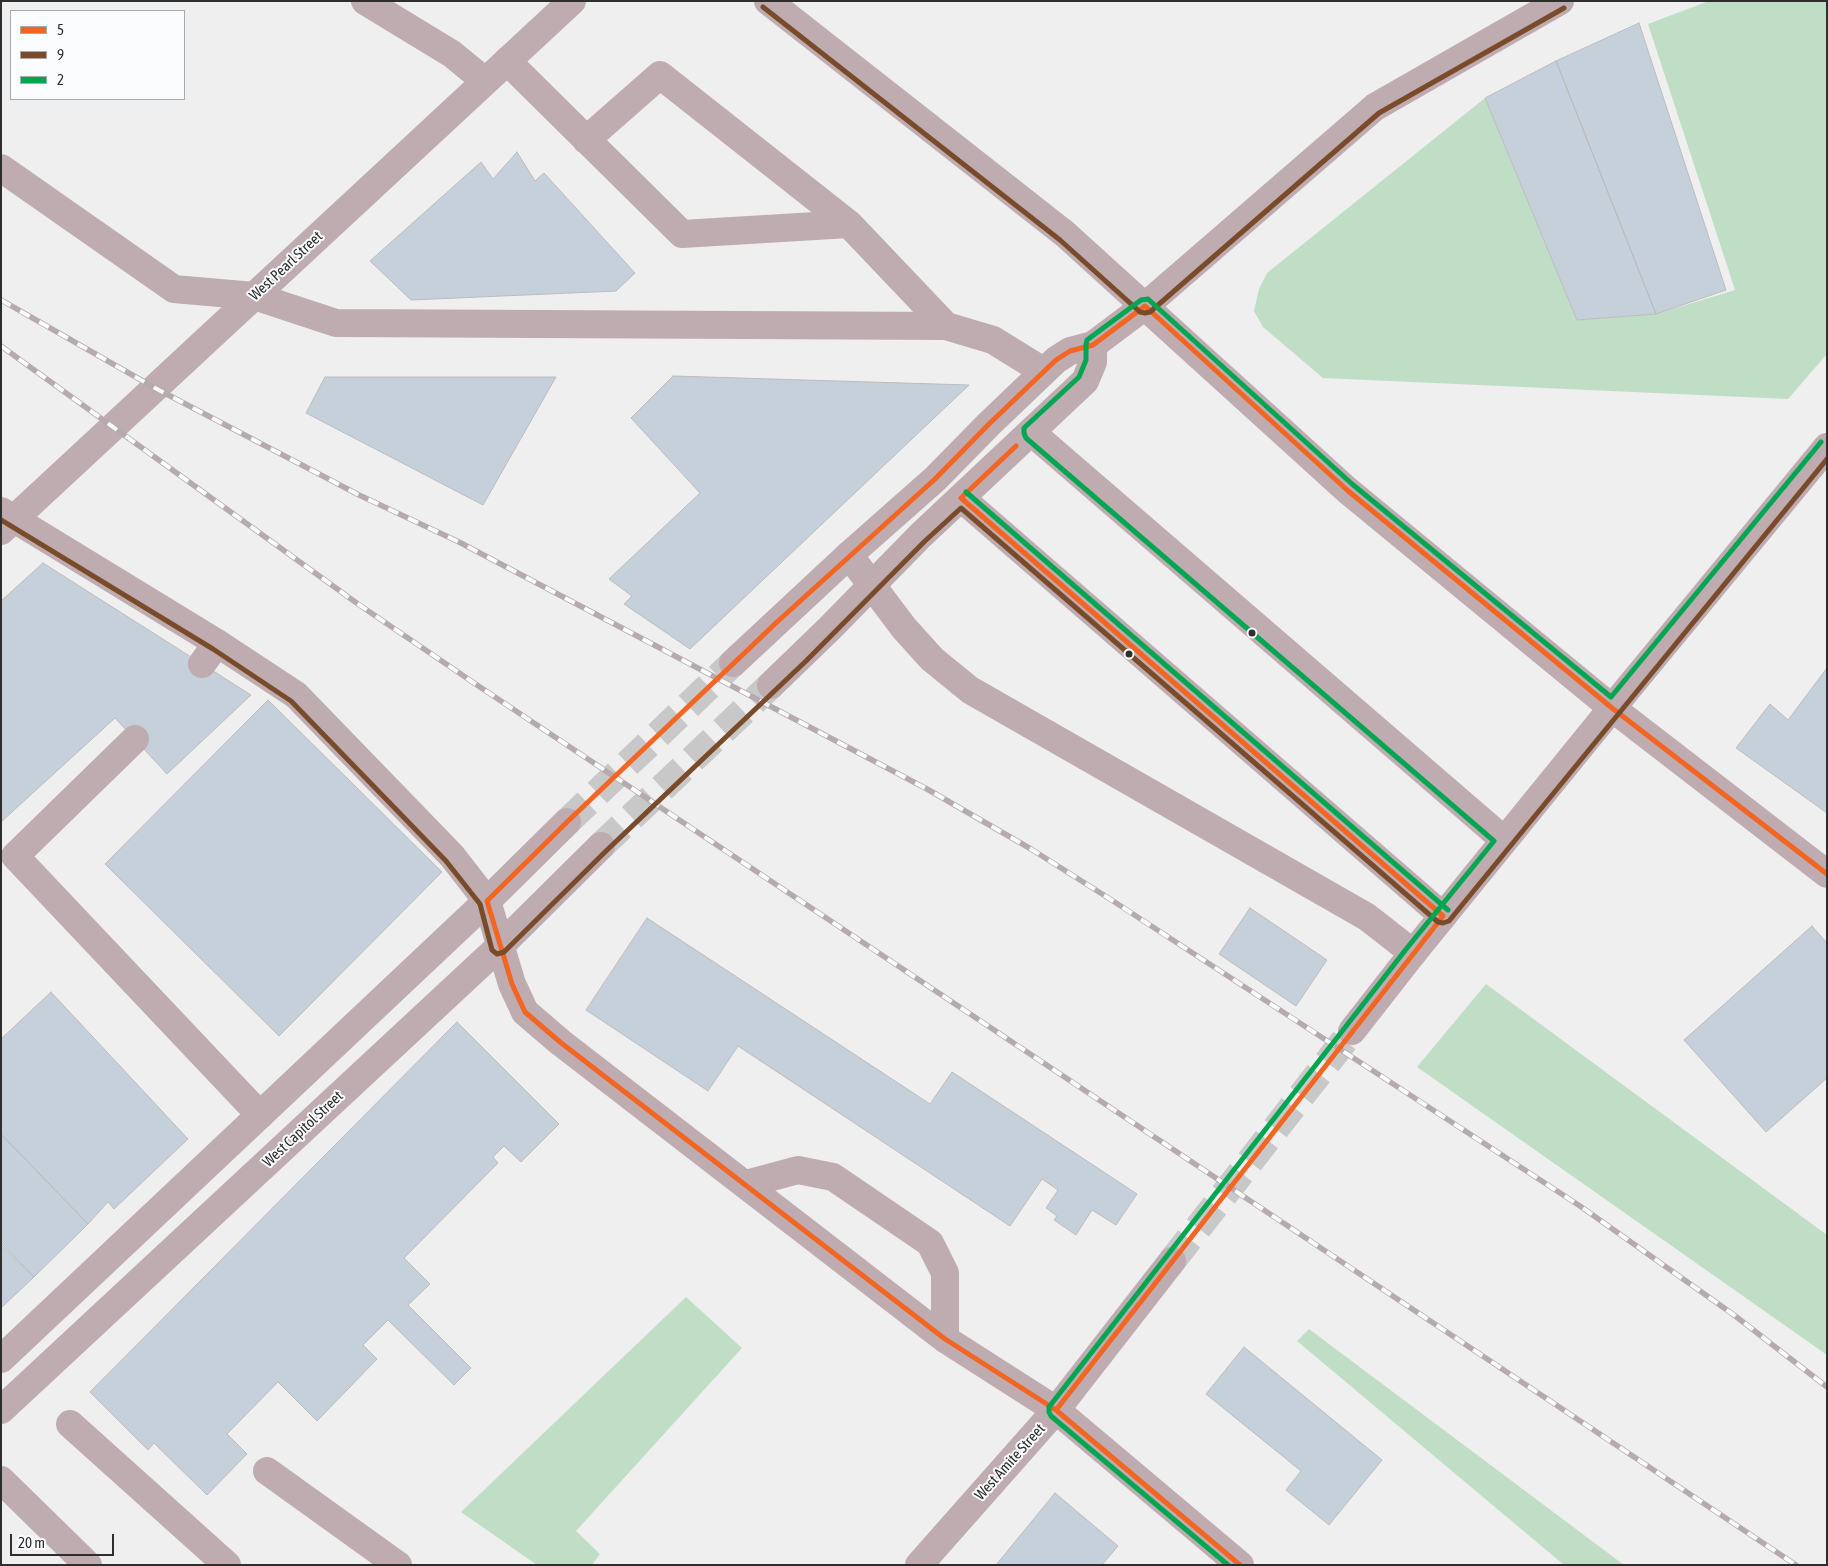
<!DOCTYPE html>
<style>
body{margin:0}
#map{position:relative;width:1828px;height:1566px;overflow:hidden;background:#efefef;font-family:"Asap Condensed",sans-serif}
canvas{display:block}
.frame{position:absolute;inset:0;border:2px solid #2e2e2f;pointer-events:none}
.legend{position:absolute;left:10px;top:10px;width:175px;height:90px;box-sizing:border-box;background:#fbfcfd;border:1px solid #a9aaab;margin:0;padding:6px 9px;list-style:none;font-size:15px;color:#2e2e2f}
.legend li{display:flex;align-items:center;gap:10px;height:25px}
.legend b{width:25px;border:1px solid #a9aaab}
.scale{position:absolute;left:10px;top:1534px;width:104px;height:22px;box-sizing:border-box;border:2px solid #2e2e2f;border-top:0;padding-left:6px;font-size:15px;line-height:18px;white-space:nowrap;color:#2e2e2f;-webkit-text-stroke:4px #fbfcfd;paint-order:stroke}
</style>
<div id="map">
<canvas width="1828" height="1566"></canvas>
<div class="frame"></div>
<ul class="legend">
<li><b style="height:6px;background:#f26522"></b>5</li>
<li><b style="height:6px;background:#7a4b2a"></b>9</li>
<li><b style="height:6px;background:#00a651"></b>2</li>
</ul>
<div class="scale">20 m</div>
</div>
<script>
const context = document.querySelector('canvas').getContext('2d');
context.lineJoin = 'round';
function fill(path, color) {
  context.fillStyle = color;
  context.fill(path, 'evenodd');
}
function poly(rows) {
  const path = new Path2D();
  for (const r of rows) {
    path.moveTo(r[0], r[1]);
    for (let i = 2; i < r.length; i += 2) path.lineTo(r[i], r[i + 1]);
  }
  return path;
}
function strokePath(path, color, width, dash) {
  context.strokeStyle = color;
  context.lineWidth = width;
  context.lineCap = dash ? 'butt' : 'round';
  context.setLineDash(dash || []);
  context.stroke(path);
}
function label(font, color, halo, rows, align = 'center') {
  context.font = font + ' "Asap Condensed",sans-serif';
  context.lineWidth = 4;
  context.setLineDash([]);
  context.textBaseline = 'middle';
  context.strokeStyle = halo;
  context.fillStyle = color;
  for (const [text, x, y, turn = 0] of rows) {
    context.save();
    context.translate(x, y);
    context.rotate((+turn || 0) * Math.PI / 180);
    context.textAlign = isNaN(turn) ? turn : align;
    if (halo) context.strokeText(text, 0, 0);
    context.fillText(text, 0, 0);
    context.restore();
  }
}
fill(poly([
 [1709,1,1827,1,1827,354,1788,399,1323,378,1263,327,1254,311,1259,289,1267,273,1485,98,1577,320,1656,314,1735,290,1648,24],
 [1486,984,1827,1235,1827,1355,1417,1067],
 [686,1297,742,1348,576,1531,600,1554,592,1565,537,1565,461,1512],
 [1309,1329,1624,1565,1564,1565,1297,1341]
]), '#c0dec6');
const building = poly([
 [1639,23,1726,290,1656,314,1556,61,1639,23],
 [1556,61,1656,314,1577,320,1485,98,1556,61],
 [517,152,535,181,544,173,635,273,616,291,411,300,370,261,481,162,493,179,517,152],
 [673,376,969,385,690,649,624,604,632,596,609,579,700,493,631,418,673,376],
 [325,377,556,377,483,505,306,413,325,377],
 [43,563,251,695,167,774,115,718,1,822,1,601,43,563],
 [1827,668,1827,813,1736,748,1770,704,1788,720,1827,668],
 [268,700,442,872,279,1036,105,864,268,700],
 [1250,908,1327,960,1296,1006,1219,954,1250,908],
 [647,918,930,1104,952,1072,1137,1194,1116,1225,1092,1210,1076,1235,1054,1220,1057,1216,1046,1208,1058,1190,1042,1179,1010,1226,738,1046,708,1091,586,1010,647,918],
 [1812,926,1827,943,1827,1078,1766,1132,1684,1040,1812,926],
 [51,992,188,1139,114,1209,108,1202,88,1224,1,1134,1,1039,51,992],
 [457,1022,559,1124,521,1162,504,1146,493,1157,498,1163,404,1258,430,1284,408,1305,471,1368,454,1385,388,1320,363,1345,377,1359,317,1421,278,1382,227,1434,247,1454,207,1495,154,1443,148,1450,90,1392,457,1022],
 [1,1134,88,1224,34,1277,1,1243,1,1134],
 [1,1245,34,1277,1,1308,1,1245],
 [1244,1347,1382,1460,1329,1525,1286,1490,1301,1471,1206,1394,1244,1347],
 [1055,1493,1118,1546,1102,1565,996,1565,1055,1493]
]);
fill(building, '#c5d0db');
strokePath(building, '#bcbcbc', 1);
strokePath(poly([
 [567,822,733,663],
 [601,846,771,685],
 [1172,1261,1352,1031]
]), '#c8c8c9', 28, [28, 14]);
strokePath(poly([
 [365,1,452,54,485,81],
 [507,61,682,234,849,224,946,326],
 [586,140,660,75,849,224],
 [1,168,174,289,254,296,336,323,946,326,993,340,1043,371],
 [1031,432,1504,840],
 [961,498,1443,916],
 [1,511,217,643,296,695,452,856,487,901,512,984,525,1012,560,1042,945,1339,1056,1410,1240,1565],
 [849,555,904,628,932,659,970,690,1367,917,1413,953],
 [202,664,217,643],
 [135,739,15,856,260,1115],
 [746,1184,798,1170,833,1177,930,1243,945,1273,945,1339],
 [70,1424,227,1565],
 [267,1471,398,1565],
 [1,1480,88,1565]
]), '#bfacb0', 28);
strokePath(poly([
 [768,1,1065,234,1347,490,1612,708,1827,874],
 [1,531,572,1],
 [733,663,849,555,935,479,989,424,1056,360,1070,351,1093,345,1145,306,1375,107,1560,1],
 [771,685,830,628,920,536,1085,381,1093,362,1093,345],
 [1352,1031,1413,953,1612,708,1827,447],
 [1,1359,487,901,567,822],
 [1,1410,499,947,601,846],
 [919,1565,1056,1410,1172,1261]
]), '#beacb1', 28);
const rail = poly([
 [1,300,155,388,359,495,459,542,927,789,1031,849,1110,899,1580,1206,1734,1315,1827,1387],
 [1,346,358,604,474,683,1796,1565]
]);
strokePath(rail, '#b5abae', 5.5);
strokePath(rail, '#fbfcfd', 4, [11]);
strokePath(poly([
 [1016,446,961,498,1443,916,1056,1410],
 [1240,1565,1056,1410,945,1339,560,1042,525,1012,512,984,487,901,567,822,777,622,935,479,989,424,1056,360,1070,351,1093,345,1145,306,1347,490,1612,708,1827,874]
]), '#f26522', 5);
strokePath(poly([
 [763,7,1060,240,1140,312,1145,313,1150,312,1379,113,1564,8],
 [1,520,213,649,291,701,446,861,480,904,492,950,497,954,504,952,606,851,806,661,925,541,961,508,1438,922,1443,923,1449,921,1827,459]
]), '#7a4b2a', 5);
strokePath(poly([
 [966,492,1448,910],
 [1228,1565,1051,1416,1049,1412,1049,1407,1407,948,1494,841,1026,438,1024,433,1024,428,1079,377,1086,360,1086,344,1087,340,1141,300,1148,299,1352,484,1611,697,1821,442]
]), '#00a651', 5);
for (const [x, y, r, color] of [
 [1252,633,4.5,"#2e2e2f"],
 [1129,654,4.5,"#2e2e2f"]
]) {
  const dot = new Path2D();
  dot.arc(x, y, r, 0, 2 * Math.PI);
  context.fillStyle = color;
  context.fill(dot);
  strokePath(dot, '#fbfcfd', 2);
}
label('15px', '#2e2e2f', '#fbfcfd', [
 ["West Pearl Street",286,266,-43],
 ["West Capitol Street",303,1129,-43],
 ["West Amite Street",1010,1462,-48]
]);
</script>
